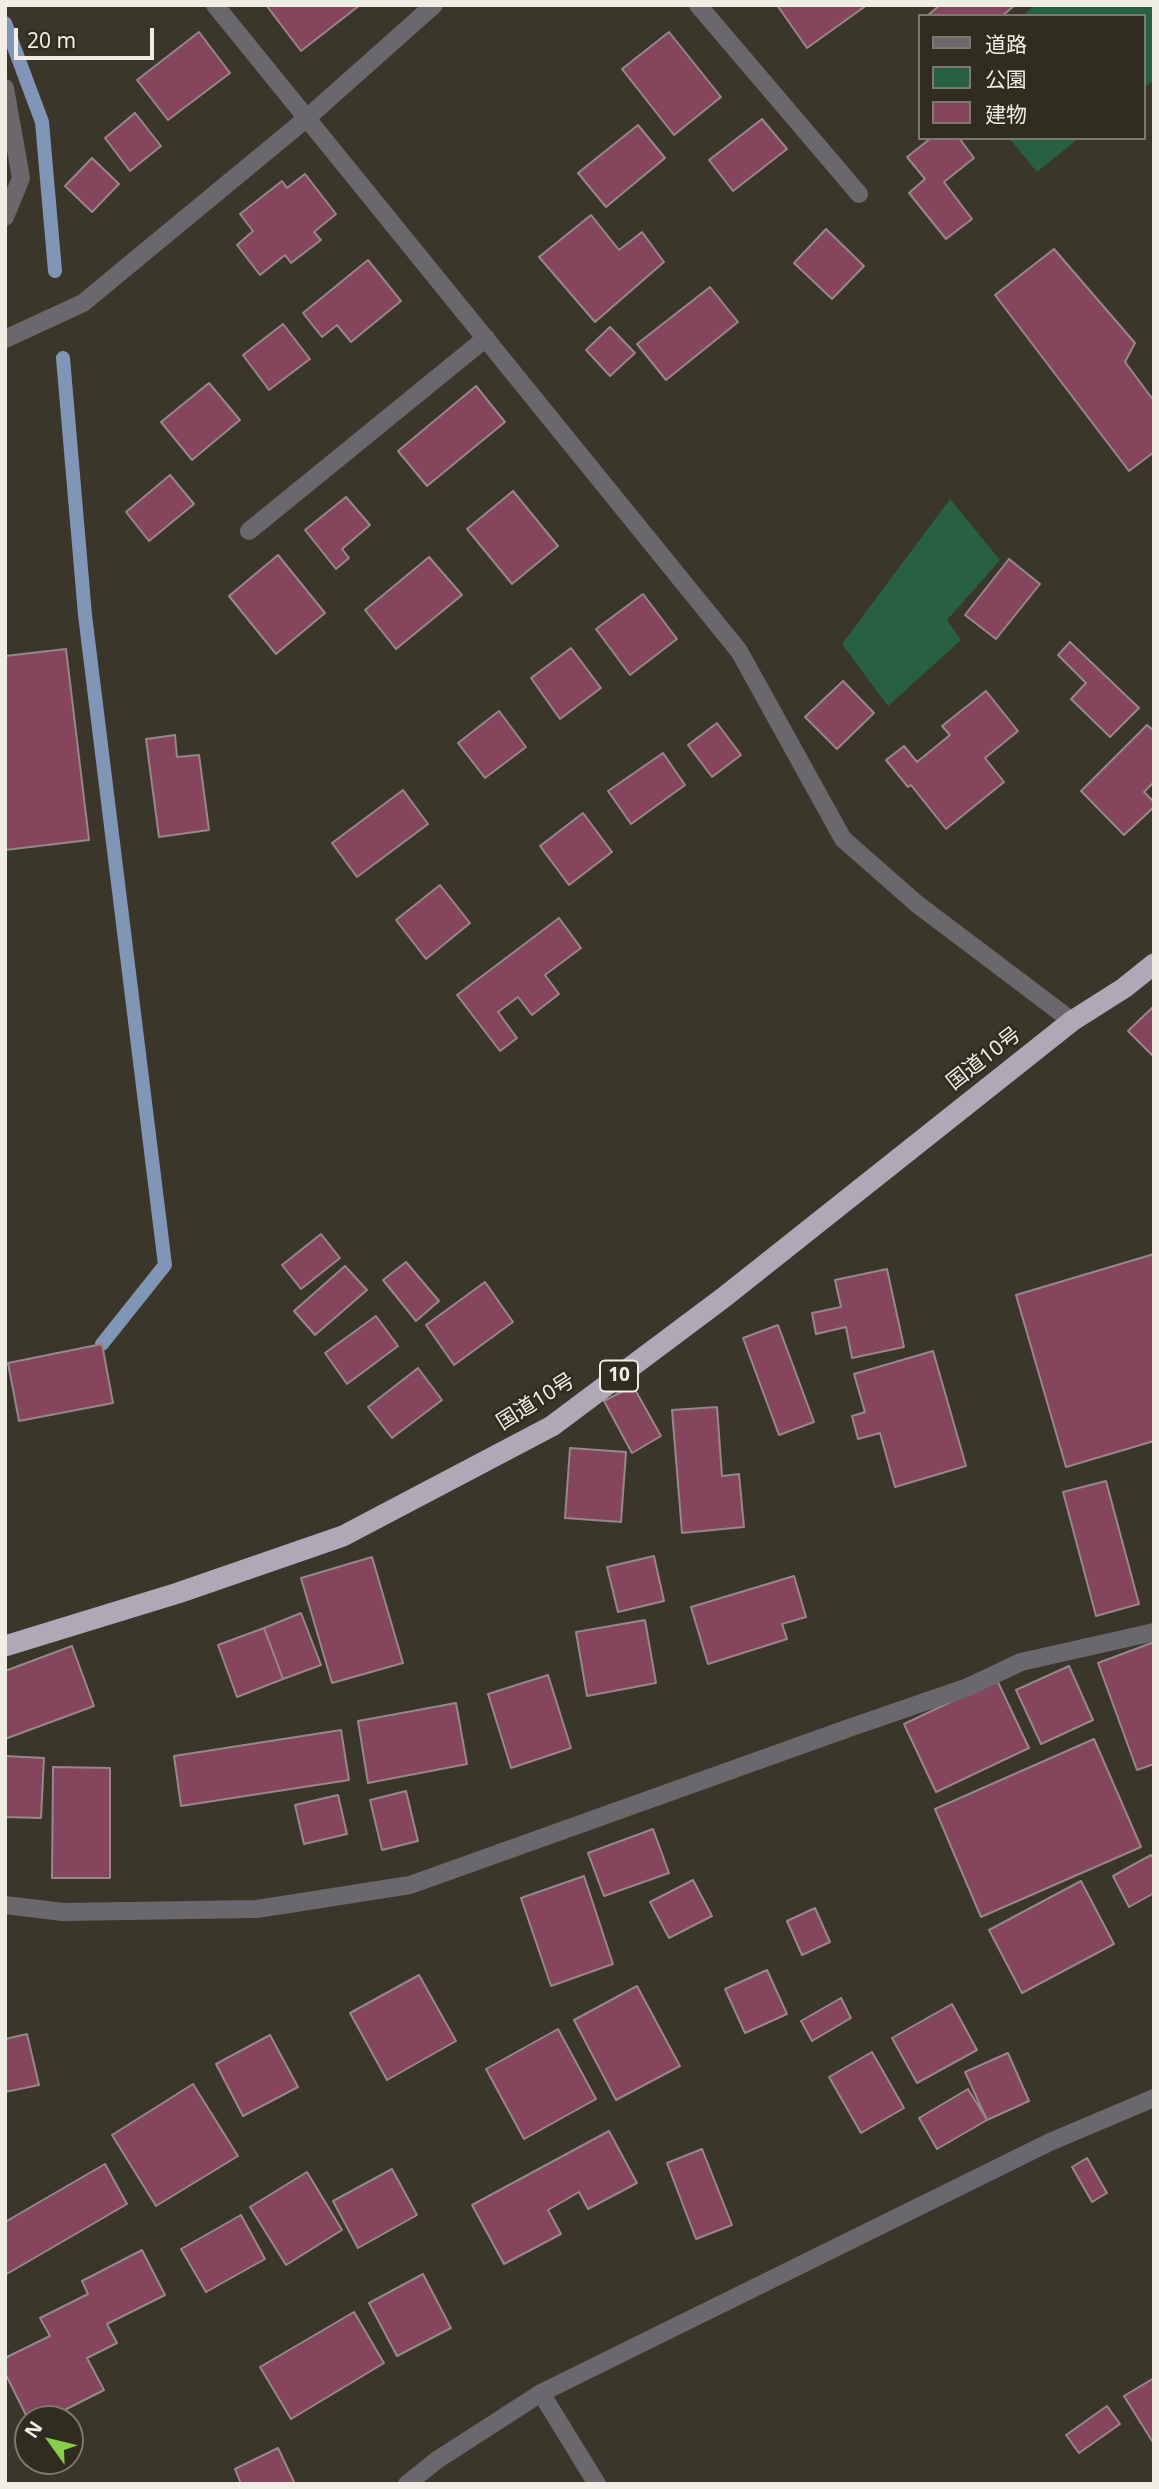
<!DOCTYPE html>
<meta charset="utf-8">
<style>
body{margin:0}
#map{position:relative;width:1159px;height:2489px;overflow:hidden;background:#3b362a;font-family:"Noto Sans","Noto Sans JP",sans-serif}
canvas{display:block}
.frame{position:absolute;inset:0;border:7px solid #f0ede5;pointer-events:none}
.legend{position:absolute;left:918px;top:14px;width:228px;height:126px;box-sizing:border-box;background:#312c20;border:2px solid #7d796f;margin:0;padding:9px 12px;list-style:none;font-size:21px;color:#f0ede5}
.legend li{display:flex;align-items:center;gap:14px;height:35px}
.legend b{width:35px;border:2px solid #7d796f}
.north{position:absolute;left:14px;top:2405px;width:70px;height:70px;box-sizing:border-box;background:#312c20;border:2px solid #7d796f;border-radius:50%;rotate:304deg;font-size:19px;font-weight:700;line-height:28px;text-align:center;color:#f0ede5}
.north::after{content:'';display:block;margin:auto;width:24px;height:32px;background:#87cf4a;clip-path:polygon(50% 0,100% 100%,50% 72%,0 100%)}
.scale{position:absolute;left:14px;top:28px;width:140px;height:32px;box-sizing:border-box;border:4px solid #f0ede5;border-top:0;padding-left:9px;font-size:21px;line-height:24px;white-space:nowrap;color:#f0ede5;-webkit-text-stroke:5px #312c20;paint-order:stroke}
</style>
<div id="map">
<canvas width="1159" height="2489"></canvas>
<div class="frame"></div>
<ul class="legend">
<li><b style="height:9px;background:#6a676d"></b>道路</li>
<li><b style="height:19px;background:#276043"></b>公園</li>
<li><b style="height:19px;background:#85465d"></b>建物</li>
</ul>
<div class="north">N</div>
<div class="scale">20 m</div>
</div>
<script>
const context = document.querySelector('canvas').getContext('2d');
context.lineJoin = 'round';
function fill(path, color) {
  context.fillStyle = color;
  context.fill(path, 'evenodd');
}
function poly(rows) {
  const path = new Path2D();
  for (const r of rows) {
    path.moveTo(r[0], r[1]);
    for (let i = 2; i < r.length; i += 2) path.lineTo(r[i], r[i + 1]);
  }
  return path;
}
function strokePath(path, color, width, dash) {
  context.strokeStyle = color;
  context.lineWidth = width;
  context.lineCap = dash ? 'butt' : 'round';
  context.setLineDash(dash || []);
  context.stroke(path);
}
function label(font, color, halo, rows, align = 'center') {
  context.font = font + ' "Noto Sans","Noto Sans JP",sans-serif';
  context.lineWidth = 5;
  context.setLineDash([]);
  context.textBaseline = 'middle';
  context.strokeStyle = halo;
  context.fillStyle = color;
  for (const [text, x, y, turn = 0] of rows) {
    context.save();
    context.translate(x, y);
    context.rotate((+turn || 0) * Math.PI / 180);
    context.textAlign = isNaN(turn) ? turn : align;
    if (halo) context.strokeText(text, 0, 0);
    context.fillText(text, 0, 0);
    context.restore();
  }
}
fill(poly([
 [1035,5,1154,5,1154,80,1143,88,1143,16,1022,16],
 [1009,138,1079,138,1037,172],
 [950,499,1000,560,947,620,961,640,888,706,842,644]
]), '#276043');
strokePath(poly([
 [5,23,42,122,55,271],
 [63,358,85,615,165,1265,102,1344]
]), '#8195b7', 14);
const building = poly([
 [266,5,360,5,301,51,266,5],
 [777,5,867,5,807,48,777,5],
 [940,5,1014,5,1014,6,1002,16,927,16,940,5],
 [199,32,230,73,168,120,137,80,199,32],
 [669,32,721,97,674,135,622,69,669,32],
 [135,113,161,146,130,171,105,138,135,113],
 [762,119,787,149,733,191,709,160,762,119],
 [638,125,665,158,606,207,578,173,638,125],
 [931,138,959,138,974,158,944,182,972,219,946,239,909,193,925,179,907,157,931,138],
 [92,158,119,184,92,212,65,186,92,158],
 [305,174,336,214,314,232,321,240,291,263,285,255,260,275,237,245,253,231,240,214,282,181,287,188,305,174],
 [591,215,619,250,642,232,664,262,595,322,539,257,591,215],
 [826,229,864,266,832,299,794,263,826,229],
 [1054,249,1135,343,1125,362,1154,401,1154,452,1129,471,995,295,1054,249],
 [368,260,401,301,351,342,337,325,322,337,303,313,368,260],
 [710,287,738,322,666,380,637,344,710,287],
 [283,324,310,359,269,390,243,355,283,324],
 [610,327,635,353,610,376,586,350,610,327],
 [209,383,240,420,192,460,161,422,209,383],
 [476,386,505,422,427,486,398,451,476,386],
 [170,475,194,504,149,541,126,512,170,475],
 [513,491,558,546,512,584,467,529,513,491],
 [346,497,370,525,342,549,349,558,336,569,305,530,346,497],
 [278,555,325,613,276,654,229,596,278,555],
 [429,557,462,595,396,649,365,610,429,557],
 [1009,559,1040,584,996,639,965,615,1009,559],
 [643,594,677,639,630,675,596,629,643,594],
 [1070,642,1139,708,1110,737,1071,699,1086,683,1058,655,1070,642],
 [571,648,601,688,560,719,531,678,571,648],
 [66,649,89,840,5,850,5,656,66,649],
 [843,681,874,713,837,749,805,717,843,681],
 [986,691,1018,731,985,758,1004,782,946,829,911,785,908,787,886,760,904,746,917,762,950,735,942,726,986,691],
 [499,711,526,747,485,778,458,743,499,711],
 [717,723,741,755,712,777,688,745,717,723],
 [1147,725,1154,731,1154,782,1144,792,1154,802,1154,807,1124,835,1081,791,1147,725],
 [175,735,177,757,199,755,209,830,159,837,146,739,175,735],
 [663,753,685,785,631,824,608,791,663,753],
 [403,790,428,824,357,877,332,843,403,790],
 [583,813,612,852,569,885,540,846,583,813],
 [440,885,470,923,426,959,396,920,440,885],
 [559,918,581,948,545,975,559,994,532,1015,518,997,498,1012,517,1038,500,1051,457,995,559,918],
 [1154,1006,1154,1057,1128,1031,1154,1006],
 [321,1234,340,1258,301,1289,282,1265,321,1234],
 [1154,1254,1154,1441,1066,1467,1016,1295,1154,1254],
 [406,1262,439,1301,416,1321,383,1280,406,1262],
 [345,1266,367,1290,315,1335,294,1311,345,1266],
 [887,1269,904,1347,852,1358,846,1327,816,1334,812,1313,841,1307,835,1280,887,1269],
 [485,1282,513,1322,454,1365,426,1325,485,1282],
 [376,1316,398,1346,347,1384,325,1353,376,1316],
 [778,1325,814,1422,779,1435,743,1338,778,1325],
 [102,1344,113,1403,19,1421,8,1363,102,1344],
 [933,1351,966,1466,895,1487,880,1433,858,1439,852,1416,865,1412,854,1374,933,1351],
 [418,1368,442,1400,392,1438,368,1407,418,1368],
 [633,1386,661,1436,632,1453,604,1401,633,1386],
 [717,1407,722,1476,739,1474,744,1527,682,1533,672,1410,717,1407],
 [570,1448,626,1452,621,1522,565,1518,570,1448],
 [1106,1481,1139,1604,1096,1616,1063,1492,1106,1481],
 [654,1556,664,1601,618,1612,607,1567,654,1556],
 [372,1557,403,1663,332,1683,301,1578,372,1557],
 [794,1576,806,1617,782,1624,787,1639,708,1664,691,1607,794,1576],
 [301,1613,321,1665,283,1679,264,1628,301,1613],
 [645,1620,656,1683,587,1696,576,1632,645,1620],
 [264,1628,283,1679,237,1697,218,1645,264,1628],
 [1154,1642,1154,1764,1137,1770,1098,1663,1154,1642],
 [72,1646,94,1706,5,1739,5,1671,72,1646],
 [1069,1666,1093,1720,1041,1744,1016,1690,1069,1666],
 [548,1675,571,1748,511,1768,488,1694,548,1675],
 [997,1680,1029,1748,936,1792,904,1724,997,1680],
 [456,1703,467,1764,368,1783,358,1721,456,1703],
 [341,1730,349,1780,181,1806,174,1756,341,1730],
 [1094,1739,1141,1847,981,1917,935,1809,1094,1739],
 [5,1756,44,1758,41,1818,5,1817,5,1756],
 [53,1767,110,1768,110,1878,52,1878,53,1767],
 [406,1791,418,1841,382,1850,370,1800,406,1791],
 [338,1795,347,1834,304,1844,295,1805,338,1795],
 [653,1829,669,1873,604,1896,588,1853,653,1829],
 [1151,1855,1154,1859,1154,1893,1129,1907,1113,1876,1151,1855],
 [584,1876,613,1964,551,1986,521,1898,584,1876],
 [693,1880,712,1916,669,1938,650,1902,693,1880],
 [1081,1881,1114,1944,1022,1993,989,1930,1081,1881],
 [815,1908,830,1942,802,1955,787,1921,815,1908],
 [767,1970,787,2014,745,2033,725,1989,767,1970],
 [419,1975,456,2041,387,2080,350,2013,419,1975],
 [637,1986,680,2066,616,2100,574,2020,637,1986],
 [841,1998,851,2018,812,2041,801,2021,841,1998],
 [952,2004,977,2050,917,2083,892,2038,952,2004],
 [558,2029,596,2099,524,2139,486,2069,558,2029],
 [27,2034,39,2085,5,2092,5,2039,27,2034],
 [270,2035,298,2087,243,2116,216,2064,270,2035],
 [872,2052,904,2108,861,2133,829,2077,872,2052],
 [1008,2053,1029,2101,987,2120,965,2072,1008,2053],
 [193,2084,238,2156,156,2206,112,2135,193,2084],
 [968,2089,987,2120,937,2149,919,2118,968,2089],
 [609,2131,637,2183,588,2209,579,2192,548,2210,561,2234,504,2264,472,2205,609,2131],
 [702,2149,732,2225,696,2239,667,2163,702,2149],
 [1087,2158,1107,2193,1092,2202,1072,2167,1087,2158],
 [105,2164,127,2204,5,2275,5,2222,105,2164],
 [392,2169,417,2215,358,2248,333,2201,392,2169],
 [307,2172,342,2230,286,2265,250,2207,307,2172],
 [241,2215,265,2259,206,2292,181,2249,241,2215],
 [142,2250,165,2295,107,2324,117,2343,87,2358,104,2390,47,2419,28,2419,5,2373,5,2358,50,2336,40,2318,88,2294,82,2281,142,2250],
 [423,2274,451,2328,397,2356,369,2303,423,2274],
 [354,2312,384,2363,291,2419,260,2367,354,2312],
 [1154,2378,1154,2444,1124,2396,1154,2378],
 [1107,2406,1120,2424,1079,2453,1066,2435,1107,2406],
 [278,2448,295,2484,241,2484,235,2469,278,2448]
]);
fill(building, '#85465d');
strokePath(building, '#97868b', 2);
strokePath(poly([
 [215,5,739,651,843,839,917,904,1072,1021],
 [698,5,859,194],
 [5,88,21,178,5,217],
 [5,339,83,303,307,118,434,5],
 [249,531,486,338],
 [5,1905,63,1912,257,1909,410,1885,849,1728,968,1687,1021,1662,1154,1632],
 [541,2393,597,2484],
 [407,2484,437,2460,541,2393,1050,2142,1154,2098]
]), '#6a676d', 18);
strokePath(poly([
 [5,1646,178,1593,343,1536,552,1426,723,1298,1072,1021,1124,988,1154,964]
]), '#afa8b6', 21);
for (const [x, y, w] of [
 [619,1376,38]
]) {
  const box = new Path2D();
  box.roundRect(x - w / 2, y - 15.5, w, 31, 5);
  context.fillStyle = '#312c20';
  context.fill(box);
  strokePath(box, '#f0ede5', 2);
}
label('bold 19px', '#f0ede5', null, [
 ["10",619,1376]
]);
label('21px', '#f0ede5', '#312c20', [
 ["国道10号",984,1059,-38],
 ["国道10号",536,1402,-32]
]);
</script>
